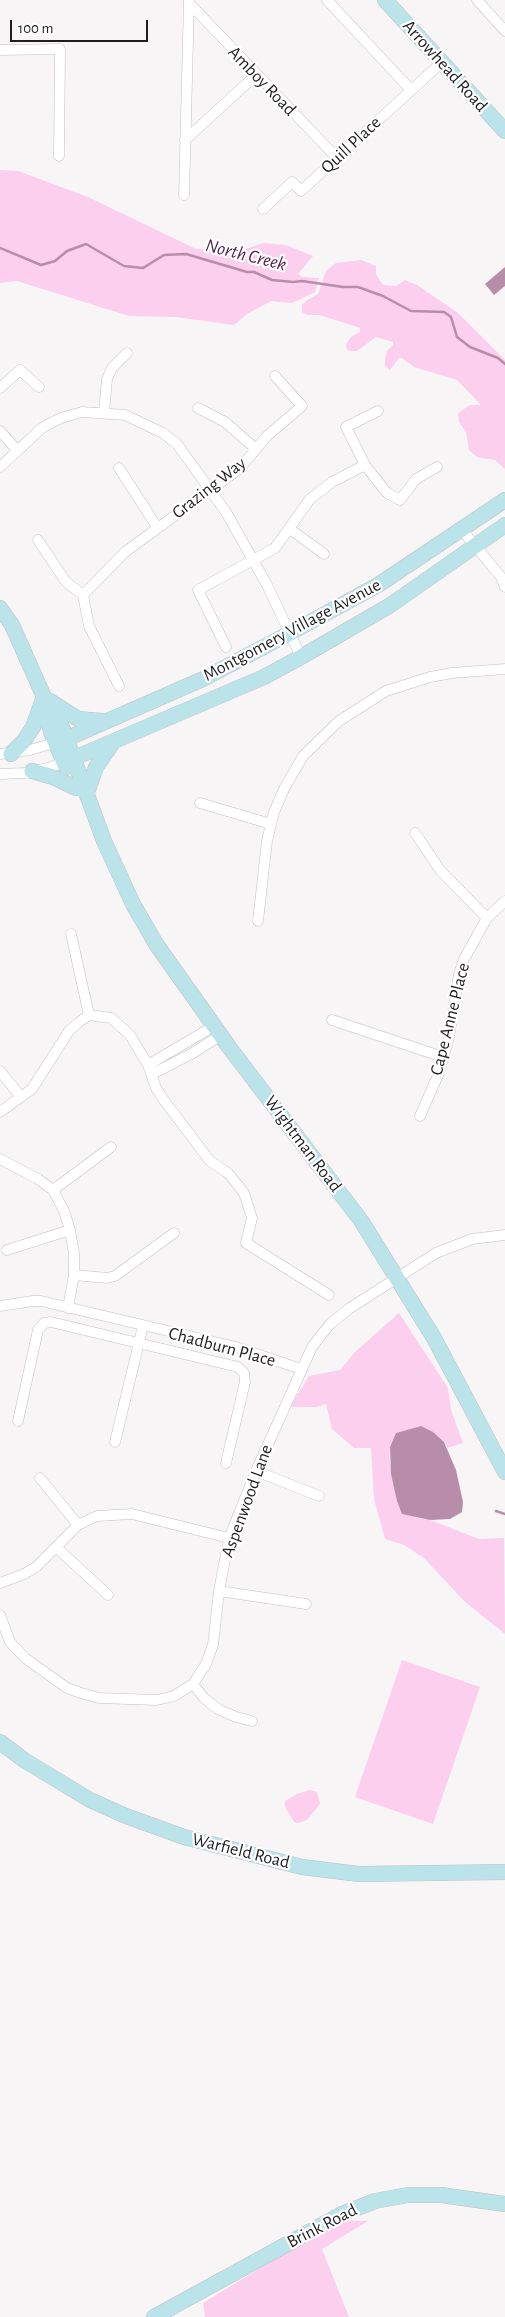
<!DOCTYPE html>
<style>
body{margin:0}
#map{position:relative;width:505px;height:2317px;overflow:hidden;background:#f8f5f7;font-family:"Alegreya Sans",sans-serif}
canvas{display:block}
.scale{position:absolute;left:10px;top:20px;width:138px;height:22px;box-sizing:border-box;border:2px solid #1f1e1f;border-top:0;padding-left:6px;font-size:15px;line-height:18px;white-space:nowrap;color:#1f1e1f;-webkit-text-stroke:4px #fff;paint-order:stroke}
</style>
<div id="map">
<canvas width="505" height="2317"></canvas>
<div class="scale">100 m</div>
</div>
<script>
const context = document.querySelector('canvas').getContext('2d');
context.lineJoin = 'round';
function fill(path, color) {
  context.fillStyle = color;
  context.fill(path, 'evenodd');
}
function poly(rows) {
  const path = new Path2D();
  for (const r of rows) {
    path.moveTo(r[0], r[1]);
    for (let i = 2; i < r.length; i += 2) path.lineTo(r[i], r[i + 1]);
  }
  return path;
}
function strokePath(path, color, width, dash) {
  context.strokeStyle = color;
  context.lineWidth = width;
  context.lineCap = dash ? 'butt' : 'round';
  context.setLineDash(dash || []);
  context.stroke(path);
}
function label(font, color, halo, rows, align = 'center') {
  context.font = font + ' "Alegreya Sans",sans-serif';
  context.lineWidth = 4.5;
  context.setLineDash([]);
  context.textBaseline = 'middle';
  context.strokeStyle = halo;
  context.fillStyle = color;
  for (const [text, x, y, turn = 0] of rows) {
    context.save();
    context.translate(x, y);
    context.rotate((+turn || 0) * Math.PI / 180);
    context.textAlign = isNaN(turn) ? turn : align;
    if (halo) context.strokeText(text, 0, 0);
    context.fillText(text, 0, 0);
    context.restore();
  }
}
fill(poly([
 [0,170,18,171,88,197,196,249,243,250,263,243,286,245,313,256,298,274,302,277,319,278,315,292,292,303,271,301,247,314,234,325,176,317,129,316,17,281,0,283],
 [361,260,376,266,376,274,383,285,396,286,405,280,417,285,458,313,505,360,505,469,495,460,477,457,469,450,466,432,459,422,458,413,470,405,481,405,457,380,414,367,402,358,399,358,390,370,385,366,385,359,387,351,393,345,393,342,376,337,357,351,352,351,347,350,346,344,351,337,360,332,360,328,320,315,308,315,302,312,302,305,306,301,318,294,326,271,336,263],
 [399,1313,448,1388,451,1410,463,1443,448,1448,444,1442,421,1426,396,1433,390,1447,389,1457,397,1501,416,1518,430,1520,479,1539,504,1538,505,1634,464,1601,424,1558,404,1545,385,1539,374,1499,371,1448,354,1448,332,1429,326,1404,317,1407,290,1407,309,1376,340,1370,355,1352],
 [402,1660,480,1687,433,1824,355,1797],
 [310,1790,317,1792,320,1804,307,1820,298,1823,294,1822,285,1807,285,1801,297,1794],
 [339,2220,368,2221,322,2249,349,2317,205,2317,203,2303]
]), '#fbcfed');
fill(poly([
 [505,267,505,286,494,295,485,284],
 [421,1426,433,1432,444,1442,456,1470,463,1502,462,1512,450,1519,430,1520,402,1514,397,1501,391,1474,390,1447,396,1433]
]), '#b88daa');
strokePath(poly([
 [0,248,41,265,55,261,67,251,86,244,124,266,143,268,164,255,186,254,247,272,254,272,272,280,293,282,302,281,343,287,358,287,383,296,411,311,444,312,451,317,457,337,470,347,498,358,505,364],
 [496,1511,505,1514]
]), '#b88daa', 2.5);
const street = poly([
 [327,0,411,90],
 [477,0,505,31],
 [189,3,337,158],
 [0,50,60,49,59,156],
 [185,140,256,75],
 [184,195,189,1],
 [263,209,292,182,301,191,441,63],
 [0,388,20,370,39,387],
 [198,408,225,422,256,449],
 [378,411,346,427,365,465,387,493,400,500,416,479,437,467],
 [104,412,107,379,112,368,127,353],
 [0,431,17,450],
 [0,467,43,427,61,418,82,412,125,415,163,433,177,444,226,512,267,585,301,657],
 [119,468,157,527],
 [290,529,324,554],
 [462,530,501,577,505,587],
 [38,540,66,582,83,595],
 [83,595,125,552,239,469,267,436,302,406,275,376],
 [83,595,89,626,119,686],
 [226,647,198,590,275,548,310,499,332,482,365,465],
 [0,754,30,750,61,741],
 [0,774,25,773,48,768,70,760],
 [200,803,271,824],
 [415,833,440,870,487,918],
 [258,921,267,841,274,812,285,787,303,756,339,721,386,691,430,677,452,673,505,669],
 [71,934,89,1015],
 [332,1020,443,1057],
 [148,1065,214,1026],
 [0,1071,21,1097],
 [152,1074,193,1053,221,1035],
 [0,1112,32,1089,69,1031,79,1022,89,1015,111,1018,130,1035,148,1065,156,1088,163,1099,210,1161,228,1173,244,1193,252,1218,246,1243,329,1295],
 [420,1116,439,1073,449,1037,459,974,464,959,487,918,505,901],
 [0,1159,38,1179,53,1190,64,1211,70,1230,74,1253,74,1275,68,1308],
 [53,1190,111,1147],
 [7,1250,70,1230],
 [74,1275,107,1278,115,1276,174,1233],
 [0,1306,33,1301,41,1301,236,1347,301,1369],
 [18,1421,38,1330,44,1323,51,1322,238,1367,244,1373,245,1382,226,1463],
 [115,1442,143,1326],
 [256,1471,319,1496],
 [40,1478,78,1525],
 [57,1548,108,1595],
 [0,1583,24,1574,36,1567,78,1525,97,1516,132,1514,229,1538],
 [219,1591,306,1604],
 [0,1615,10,1642,25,1658,67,1688,81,1693,99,1698,157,1700,174,1696,193,1684,206,1664,213,1645,219,1591,229,1538,256,1471,312,1347,330,1324,350,1308,436,1253,472,1239,505,1235],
 [193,1684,204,1698,218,1709,236,1717,252,1721]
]);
const secondary = poly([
 [385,0,505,131],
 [0,608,12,625,44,697,62,727,104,841,133,904,156,944,229,1047,362,1222,434,1338,505,1472],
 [50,701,78,719,102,721],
 [50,707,48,719,51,732,66,767],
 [66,739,203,679,290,633,378,585,505,500],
 [11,754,24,741,33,727,44,697],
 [72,759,264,677,301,657,389,606,505,525],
 [32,771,53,777,76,788],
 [87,793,96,767,112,744],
 [0,1742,24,1760,90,1800,126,1816,184,1837,302,1867,359,1874,505,1872],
 [154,2317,342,2214,375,2201,408,2195,441,2195,505,2204]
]);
strokePath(street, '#c3c0c2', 11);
strokePath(secondary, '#c3c0c2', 16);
strokePath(street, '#fff', 10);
strokePath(secondary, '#bbe3ea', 15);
label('18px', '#1f1e1f', '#fff', [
 ["Arrowhead Road",445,66,48],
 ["Amboy Road",262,81,46],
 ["Quill Place",351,145,-43],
 ["Grazing Way",209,488,-38],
 ["Montgomery Village Avenue",292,630,-28],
 ["Cape Anne Place",450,1019,-76],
 ["Wightman Road",303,1144,53],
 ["Chadburn Place",222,1347,15],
 ["Aspenwood Lane",247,1501,-70],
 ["Warfield Road",241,1851,14],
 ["Brink Road",322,2226,-27]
]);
label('italic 19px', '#57224a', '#fff', [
 ["North Creek",246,255,14]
]);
</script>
